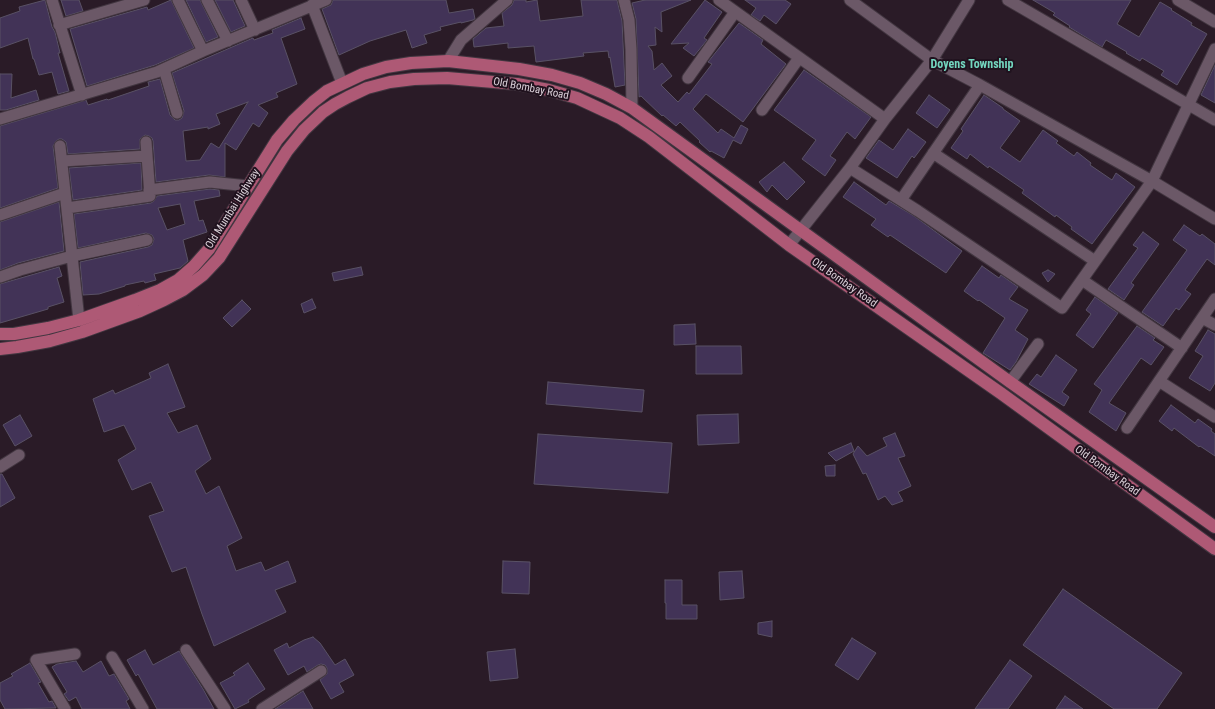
<!DOCTYPE html>
<style>
body{margin:0}
canvas{display:block;background:#2a1b27}
</style>
<canvas width="1215" height="709"></canvas>
<script>
const context = document.querySelector('canvas').getContext('2d');
context.lineJoin = 'round';
function fill(path, color) {
  context.fillStyle = color;
  context.fill(path, 'evenodd');
}
function poly(rows) {
  const path = new Path2D();
  for (const r of rows) {
    path.moveTo(r[0], r[1]);
    for (let i = 2; i < r.length; i += 2) path.lineTo(r[i], r[i + 1]);
  }
  return path;
}
function strokePath(path, color, width, dash) {
  context.strokeStyle = color;
  context.lineWidth = width;
  context.lineCap = dash ? 'butt' : 'round';
  context.setLineDash(dash || []);
  context.stroke(path);
}
function label(font, color, halo, rows, align = 'center') {
  context.font = font + ' "Roboto Condensed",sans-serif';
  context.lineWidth = 4;
  context.setLineDash([]);
  context.textBaseline = 'middle';
  context.strokeStyle = halo;
  context.fillStyle = color;
  for (const [text, x, y, turn = 0] of rows) {
    context.save();
    context.translate(x, y);
    context.rotate((+turn || 0) * Math.PI / 180);
    context.textAlign = isNaN(turn) ? turn : align;
    if (halo) context.strokeText(text, 0, 0);
    context.fillText(text, 0, 0);
    context.restore();
  }
}
const building = poly([
 [45,0,52,27,55,32,60,53,58,53,69,91,58,94,52,72,39,75,34,59,33,59,28,38,0,48,0,18,20,11,19,7,45,0],
 [61,0,79,0,83,11,66,16,61,0],
 [171,0,194,48,155,65,87,86,70,29,147,7,148,10,171,0],
 [186,0,200,0,218,37,206,42,186,0],
 [215,0,233,0,245,26,231,32,215,0],
 [333,0,446,0,449,13,473,9,475,19,473,20,461,23,461,22,440,27,441,30,424,35,427,43,412,48,406,30,370,41,339,55,322,9,331,5,333,0],
 [514,0,526,0,526,2,537,0,540,21,583,16,581,0,617,0,622,21,625,85,615,87,610,57,609,58,608,51,583,53,584,56,536,62,534,46,508,48,508,43,474,47,473,39,486,28,504,26,502,13,512,5,514,0],
 [645,0,691,0,661,12,662,32,655,27,656,45,648,46,652,51,654,70,662,63,672,76,661,85,678,102,687,92,689,94,712,64,708,62,739,23,763,40,761,44,786,64,743,122,706,94,693,109,718,133,721,129,734,138,741,125,748,129,741,144,733,140,724,158,711,151,710,152,699,142,700,141,680,122,676,126,663,115,662,116,641,96,639,97,636,19,632,3,645,0],
 [705,0,722,12,704,38,707,40,694,56,683,48,689,43,671,44,705,0],
 [745,0,785,0,791,4,776,24,764,15,760,21,751,15,756,8,745,0],
 [1033,0,1131,0,1117,24,1139,37,1160,2,1172,9,1171,10,1192,23,1191,25,1207,34,1177,85,1161,75,1164,71,1142,58,1140,61,1126,53,1127,52,1106,40,1102,47,1069,27,1070,26,1053,15,1055,13,1033,0],
 [301,18,305,29,281,38,297,84,276,93,278,97,258,105,268,113,259,127,253,123,236,150,225,143,225,177,209,175,156,182,153,141,152,138,149,136,145,135,140,139,140,149,68,154,66,142,62,139,59,139,56,141,53,146,58,188,0,208,0,126,86,100,88,105,107,99,108,100,149,86,148,82,160,79,170,115,175,120,179,120,182,118,184,111,172,73,253,38,254,40,273,33,272,30,301,18],
 [248,102,219,148,211,143,200,160,186,161,183,131,208,127,208,129,220,124,216,114,248,102],
 [1215,65,1215,103,1201,95,1215,65],
 [804,70,871,117,855,139,847,132,830,156,836,160,825,176,802,159,816,140,774,110,804,70],
 [0,74,12,74,11,98,36,90,39,100,6,110,0,110,0,74],
 [929,95,950,110,937,128,916,113,929,95],
 [984,95,1003,108,1003,109,1020,121,1000,148,1020,162,1043,130,1058,141,1056,143,1074,156,1077,152,1091,163,1090,165,1112,180,1116,173,1135,187,1092,244,1071,229,1072,227,1056,215,1055,217,1022,193,1024,190,1005,177,989,166,988,168,970,154,967,159,951,148,963,131,961,129,984,95],
 [908,129,926,142,914,158,912,156,897,178,866,158,879,140,893,150,908,129],
 [784,162,805,182,787,200,772,185,767,192,759,182,784,162],
 [141,163,142,190,73,200,69,168,141,163],
 [854,182,886,205,889,201,914,216,962,251,946,273,890,235,888,237,871,225,876,219,843,197,854,182],
 [210,189,219,190,220,196,194,201,199,221,203,220,207,232,183,240,188,261,180,268,154,274,156,280,145,283,144,281,125,285,125,286,99,294,83,295,80,262,148,247,152,245,154,239,152,235,146,233,78,248,74,214,151,203,154,201,157,196,210,189],
 [180,204,185,224,167,230,158,208,180,204],
 [59,202,64,251,18,263,0,270,0,222,59,202],
 [1184,225,1200,236,1202,234,1215,244,1215,265,1207,259,1185,290,1191,294,1179,310,1176,308,1163,326,1142,312,1187,250,1173,240,1184,225],
 [1143,232,1159,244,1131,283,1134,285,1124,300,1108,289,1138,248,1133,245,1143,232],
 [982,266,999,278,1001,275,1018,287,1009,299,1028,310,1015,330,1028,339,1016,362,1010,370,983,353,1005,318,979,300,978,301,964,291,982,266],
 [59,267,62,276,57,278,64,302,48,307,48,309,0,323,0,284,59,267],
 [361,267,363,275,334,281,332,273,361,267],
 [1048,270,1055,274,1048,282,1042,273,1048,270],
 [1095,297,1118,313,1093,348,1076,335,1091,314,1086,310,1095,297],
 [312,299,316,308,304,313,301,304,312,299],
 [242,300,251,309,232,327,223,318,242,300],
 [695,324,696,344,674,345,674,325,695,324],
 [1137,326,1155,338,1153,340,1164,347,1151,365,1141,358,1109,403,1126,413,1116,431,1089,412,1102,390,1094,384,1137,326],
 [1208,330,1215,334,1215,383,1210,391,1189,378,1203,356,1195,351,1208,330],
 [696,346,741,346,742,374,696,374,696,346],
 [1056,355,1077,370,1062,392,1069,397,1064,406,1029,384,1037,374,1041,377,1056,355],
 [168,364,185,407,167,413,178,433,197,425,211,459,195,471,206,494,219,486,242,538,227,546,236,571,261,562,265,571,288,561,296,582,275,590,286,612,214,646,202,614,186,567,172,572,149,516,164,511,151,482,132,490,118,460,136,449,124,425,104,432,93,399,113,390,115,394,151,378,149,373,168,364],
 [548,382,644,390,642,412,546,404,548,382],
 [1171,405,1195,423,1198,419,1212,429,1211,431,1215,434,1215,456,1200,446,1199,447,1174,428,1172,431,1159,421,1171,405],
 [738,414,739,443,698,445,697,415,738,414],
 [20,415,32,436,15,446,3,425,20,415],
 [895,433,905,456,898,458,911,486,898,492,903,501,892,505,885,496,878,500,866,473,863,474,853,454,858,446,867,456,887,446,883,438,895,433],
 [538,434,672,443,668,493,534,484,538,434],
 [851,443,854,451,836,461,828,453,851,443],
 [835,465,835,476,826,476,825,466,835,465],
 [0,474,2,474,15,498,0,507,0,474],
 [503,561,530,562,529,594,502,593,503,561],
 [742,571,744,598,720,600,719,572,742,571],
 [665,580,682,580,682,605,697,605,697,619,666,619,666,603,665,603,665,580],
 [1063,589,1182,673,1157,709,1114,709,1023,645,1063,589],
 [772,621,772,637,758,634,758,623,772,621],
 [313,637,320,643,335,665,345,659,354,675,339,683,344,692,331,699,320,680,327,674,327,668,325,665,321,664,318,665,307,672,304,666,288,675,274,650,287,643,289,648,304,640,313,637],
 [852,638,876,653,858,680,835,665,852,638],
 [515,649,518,678,490,681,487,652,515,649],
 [145,650,153,665,179,651,203,689,214,709,157,709,138,674,136,676,127,660,145,650],
 [1010,660,1032,676,1008,709,975,709,1010,660],
 [76,661,83,672,101,661,109,676,114,674,129,699,126,701,130,709,82,709,76,697,69,701,64,694,67,692,52,667,57,664,76,661],
 [30,663,41,682,38,683,49,702,52,701,56,708,5,709,0,700,0,683,13,676,11,674,30,663],
 [248,663,265,689,248,700,249,702,235,709,220,683,235,675,233,673,248,663],
 [303,691,313,709,275,709,303,691],
 [1065,696,1083,709,1056,709,1065,696]
]);
fill(building, '#423357');
strokePath(building, '#595165', 1);
const minor = poly([
 [52,0,82,95],
 [178,0,203,51],
 [207,0,228,41],
 [241,0,255,30],
 [624,0,629,20,631,49,632,108],
 [719,0,885,119],
 [850,0,932,60,980,85,1152,181,1215,219],
 [1008,0,1215,120],
 [1178,0,1215,22],
 [312,5,342,83],
 [59,25,144,0],
 [448,61,461,40,507,0],
 [164,69,177,113],
 [688,78,735,12],
 [762,110,799,58],
 [0,119,157,72,203,51,326,0],
 [60,146,79,320],
 [933,153,1095,261],
 [62,161,147,156],
 [850,168,918,211,1062,308,1152,181,1215,49],
 [149,190,210,182,248,186],
 [901,200,980,85],
 [67,208,150,196,146,142],
 [0,215,65,193],
 [789,245,850,168,885,119,932,60,969,0],
 [0,277,20,270,72,256,147,240],
 [1082,280,1182,348],
 [1202,318,1215,325],
 [1159,381,1215,417],
 [1010,382,1038,344],
 [1127,428,1215,299],
 [0,467,19,455],
 [186,650,225,709],
 [112,657,143,709],
 [65,709,36,660,75,654],
 [262,709,321,671]
]);
const primary = poly([
 [0,334,14,334,48,328,79,320,135,300,160,290,178,280,194,266,209,249,277,140,294,120,313,102,327,91,363,74,386,67,411,63,448,61,519,69,552,75,580,83,606,94,632,108,1010,382,1215,527],
 [0,349,17,347,50,341,82,332,140,311,164,300,183,290,203,275,219,258,287,151,304,130,323,112,335,104,348,97,367,88,390,82,414,79,447,78,517,84,549,90,577,98,620,118,649,137,789,245,1002,394,1215,549]
]);
strokePath(minor, '#423640', 13);
strokePath(primary, '#423640', 14);
strokePath(minor, '#6b5867', 11);
strokePath(primary, '#ae5975', 12);
label('11px', '#dcd2da', '#20121e', [
 ["Old Bombay Road",531,89,11],
 ["Old Mumbai Highway",233,209,-58],
 ["Old Bombay Road",844,283,35],
 ["Old Bombay Road",1107,471,36]
]);
label('bold 12px', '#73d6bf', '#20121e', [
 ["Doyens Township",972,65]
]);
</script>
